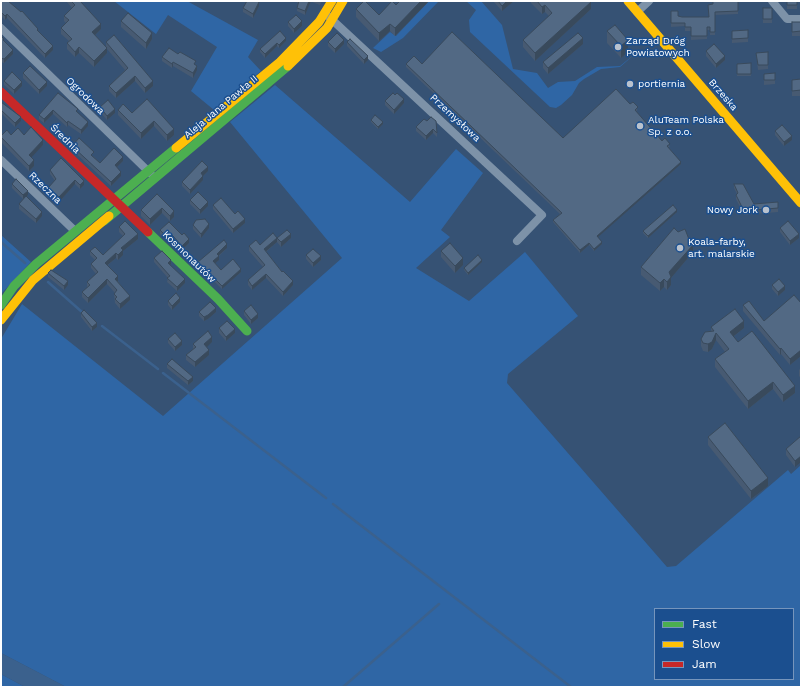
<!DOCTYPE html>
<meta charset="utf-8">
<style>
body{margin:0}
#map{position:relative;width:802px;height:688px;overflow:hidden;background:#365274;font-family:"Work Sans",sans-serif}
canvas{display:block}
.frame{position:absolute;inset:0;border:2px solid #fff;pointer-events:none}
.legend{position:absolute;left:654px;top:608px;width:140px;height:72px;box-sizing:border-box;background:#1b4f8f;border:1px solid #7695bc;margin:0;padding:5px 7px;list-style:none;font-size:12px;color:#fff}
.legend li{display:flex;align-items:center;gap:8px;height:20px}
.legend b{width:20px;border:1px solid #7695bc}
</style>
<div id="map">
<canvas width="802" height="688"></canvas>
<div class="frame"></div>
<ul class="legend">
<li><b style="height:5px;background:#4caf50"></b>Fast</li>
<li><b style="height:5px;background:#ffc107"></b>Slow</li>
<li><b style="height:5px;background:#c62828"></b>Jam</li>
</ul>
</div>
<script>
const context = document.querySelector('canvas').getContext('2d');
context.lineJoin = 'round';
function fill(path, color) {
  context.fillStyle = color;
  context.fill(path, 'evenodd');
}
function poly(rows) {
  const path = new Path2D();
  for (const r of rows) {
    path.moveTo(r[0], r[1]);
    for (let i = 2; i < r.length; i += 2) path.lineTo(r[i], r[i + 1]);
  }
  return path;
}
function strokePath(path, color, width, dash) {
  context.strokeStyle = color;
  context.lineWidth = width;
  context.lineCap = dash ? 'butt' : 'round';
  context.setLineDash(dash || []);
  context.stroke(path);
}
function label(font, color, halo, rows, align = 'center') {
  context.font = font + ' "Work Sans",sans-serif';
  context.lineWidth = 3;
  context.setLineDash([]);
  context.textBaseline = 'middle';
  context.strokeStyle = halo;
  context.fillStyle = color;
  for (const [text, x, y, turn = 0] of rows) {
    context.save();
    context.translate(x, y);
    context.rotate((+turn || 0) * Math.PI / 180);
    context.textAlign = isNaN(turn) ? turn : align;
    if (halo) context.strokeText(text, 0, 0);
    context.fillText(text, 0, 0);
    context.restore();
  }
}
fill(poly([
 [114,1,187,1,258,40,248,57,261,71,214,110,191,91,217,47,168,15,156,34],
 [429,1,439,1,403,38,381,52,373,48,390,32,396,36],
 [466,1,481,1,502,25,513,69,537,73,548,88,558,82,575,81,597,67,620,66,642,48,620,67,601,69,584,79,579,83,572,95,561,105,556,108,550,107,470,32,469,20,476,10],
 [275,85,410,202,456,149,483,173,441,230,450,237,416,268,469,301,525,252,578,316,508,374,507,383,667,567,676,566,788,470,791,474,801,465,801,687,66,687,1,653,1,339,22,304,163,416,342,258,230,122],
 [655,609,793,609,793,679,655,679],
 [1,235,31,262,1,294],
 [1,674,25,687,1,687]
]), '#2f66a5');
fill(poly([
 [1,653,49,678,66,687,25,687,1,674]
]), '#3b618d');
strokePath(poly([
 [1,242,25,263],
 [48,282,82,312],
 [102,326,158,369],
 [163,373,326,498],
 [333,504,571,687],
 [343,687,439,604]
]), '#3b618d', 2.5);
strokePath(poly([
 [772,1,787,19,801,19],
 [637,12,649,1],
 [328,16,542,215,517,241],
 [1,28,151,174],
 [1,160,75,231]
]), '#7d92a8', 8);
strokePath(poly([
 [104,221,288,66],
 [148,232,218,299,247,331],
 [1,305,14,286,36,264,176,148]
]), '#4caf50', 9);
strokePath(poly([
 [628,1,801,203],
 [288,66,327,28,343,1],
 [176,148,280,62,319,22,332,1],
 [1,320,33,280,109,216]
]), '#ffc107', 9);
strokePath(poly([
 [1,92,148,232]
]), '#c62828', 9);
fill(poly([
 [1,1,38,31,53,50,45,58,7,18,5,20,1,16],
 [66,1,80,1,101,29,95,35,106,47,106,42,153,86,145,93,135,81,116,98,109,91,109,86,125,70,107,49,107,53,94,67,79,53,75,57,67,49,67,43,69,41,61,34,61,28,66,23,64,21,64,16,72,8],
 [295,1,311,1,305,15,297,11,297,8,298,3],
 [312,1,322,1,320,5,312,2],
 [400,1,429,1,395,36,390,31,379,41,356,17,356,9,379,15,396,5],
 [493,1,514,1,502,11],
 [531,1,591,1,591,9,535,61,523,47,523,40,549,16,545,12,542,14,531,3],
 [738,1,738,14,715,15,715,35,710,35,710,30,707,30,707,39,691,40,691,31,685,31,685,26,671,27,671,11,678,16,682,17,709,17,713,4],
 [787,1,797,1,797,9,787,9],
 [259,6,253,18,243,12,243,8],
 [763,8,772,8,772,23,763,23],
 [121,21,152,39,146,49,121,27],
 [288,22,302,26,294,33,288,26],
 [792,22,801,22,801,36,792,36],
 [748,30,748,42,732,43,732,31],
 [280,31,286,41,279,48,277,46,265,58,260,52,260,49],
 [607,31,628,52,621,58,607,43],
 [1,36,13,54,4,63,1,62],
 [328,42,344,44,335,53,328,46],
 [347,42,368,60,364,64,347,46],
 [583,44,548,74,543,68,543,62],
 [706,51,725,60,716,68,706,56],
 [768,52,768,69,758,70,756,53],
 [178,54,195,65,197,70,193,78,173,66,172,68,162,61,162,57],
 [751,63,751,76,737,76,737,64],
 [406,64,422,64,563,138,630,104,638,110,636,111,662,141,670,146,668,148,681,164,598,237,602,244,594,251,589,245,580,253,553,222,553,220,560,214,406,67],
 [23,73,47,86,39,94,23,78],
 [775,73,775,84,764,85,764,74],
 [801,79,801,96,792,96,792,80],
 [4,81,22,86,14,94,4,85],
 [58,93,78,113,88,126,81,134,68,125,67,127,53,114,44,123,39,119,39,115],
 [147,99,174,135,167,141,154,126,141,139,118,115,118,110,132,113],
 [385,101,404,103,394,114,385,105],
 [1,102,21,121,15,127,2,114],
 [100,107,115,113,107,120,100,112],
 [371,120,383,124,378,129,371,122],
 [427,121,437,133,437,137,433,133,426,140,416,131,416,127],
 [775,131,792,140,784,146,775,135],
 [11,135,24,135,43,145,31,157,34,166,29,171,1,142,1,136],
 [72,146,94,157,100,163,123,161,117,167,121,176,111,186,72,150],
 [50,170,84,181,84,185,80,189,75,184,59,202,48,192,48,188,55,181,50,174],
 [208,171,203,176,203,180,190,194,182,186,182,182],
 [12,184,28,195,26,196,42,216,36,223,19,209,19,204,23,199,12,188],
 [734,184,754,204,778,208,778,212,744,215,736,199,736,195,737,194,734,188],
 [157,194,174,217,170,221,162,213,150,225,141,216,141,210],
 [190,200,208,206,200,214,190,204],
 [213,205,235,214,245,223,233,233,213,209],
 [677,212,648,238,643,233,643,231],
 [193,225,209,228,201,238,193,229],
 [119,227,138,239,123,251,123,255,118,260,116,258,108,265,130,300,120,309,115,303,114,294,115,293,107,284,88,303,82,297,82,292,87,288,87,282,96,274,91,268,91,264,95,260,90,255,90,251,103,255,123,236,119,232],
 [780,228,799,238,790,245,780,232],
 [160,230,189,243,182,250,172,239,170,238,167,241,160,234],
 [277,238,291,238,281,247,277,242,266,252,293,285,283,296,266,278,252,290,248,285,248,280,263,267,249,251,249,246,260,245],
 [227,248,219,256,219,260,215,263,221,270,241,272,222,289,198,266,198,262],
 [441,251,463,265,455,273,441,257],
 [693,252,671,278,671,285,667,290,664,287,660,291,641,275,641,267],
 [306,255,321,260,313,267,306,259],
 [154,258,171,264,170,265,185,283,177,291,167,282,168,278,154,262],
 [482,262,468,275,464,270,464,268],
 [48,273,68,285,64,290,48,277],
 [772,285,785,290,778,296,772,289],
 [168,301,180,302,172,310,168,305],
 [801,303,801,356,790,365,781,354,780,355,743,311,743,305,764,321],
 [244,311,258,318,251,324,244,315],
 [199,312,216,312,208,319,204,321,199,316],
 [81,313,97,327,92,331,81,317],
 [711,327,744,328,733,337,738,342,795,393,783,402,773,389,748,409,715,367,715,359,725,352,716,340,712,349,708,352,703,351,701,346,701,339,711,331],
 [219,328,235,333,226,341,219,333],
 [168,339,182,345,175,351,168,343],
 [212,342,206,347,209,355,195,367,186,360,186,355,193,349,193,344],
 [167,364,193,381,188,385,167,368],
 [801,368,801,378,799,376,799,370],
 [801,436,795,467,786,455,786,449],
 [708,437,768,486,751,499,708,445]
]), '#475a72');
fill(poly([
 [309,1,311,1,305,15,305,11],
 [421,1,429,1,395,36,395,28],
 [507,1,514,1,502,11,502,6],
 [259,2,259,6,253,18,253,14],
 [591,2,591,9,535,61,535,53],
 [545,5,545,12,542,14,542,7],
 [7,14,7,18,5,20,5,16],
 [302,21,302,26,294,33,294,29],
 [101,24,101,29,92,38,92,32],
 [390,24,390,31,379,41,379,33],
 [152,33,152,39,146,49,146,43],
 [286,38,286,41,279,48,279,45],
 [583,38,583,44,548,74,548,68],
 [344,40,344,44,335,53,335,49],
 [628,40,628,52,621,58,621,46],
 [277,43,277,46,265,58,265,54],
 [53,46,53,50,45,58,45,54],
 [79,47,79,53,75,57,75,52],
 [107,48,107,53,94,67,94,61],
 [13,50,13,54,4,63,4,59],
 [368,56,368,60,364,64,364,60],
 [725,56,725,60,716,68,716,64],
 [173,62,173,66,172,68,172,64],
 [197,66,197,70,193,78,193,73],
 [135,76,135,81,116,98,116,93],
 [153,81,153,86,145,93,145,88],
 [22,82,22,86,14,94,14,90],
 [47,82,47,86,39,94,39,90],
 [404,99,404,103,394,114,394,110],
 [115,109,115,113,107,120,107,116],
 [53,110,53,114,44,123,44,119],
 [21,117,21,121,15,127,15,123],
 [68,121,68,125,67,127,67,123],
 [154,121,154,126,141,139,141,133],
 [88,122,88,126,81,134,81,130],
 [383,122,383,124,378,129,378,127],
 [174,129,174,135,167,141,167,135],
 [433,129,433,133,426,140,426,136],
 [792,136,792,140,784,146,784,142],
 [43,140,43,145,29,160,29,155],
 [123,157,123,161,115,169,115,165],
 [34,160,34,166,29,171,29,166],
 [681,162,681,164,597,238,597,236],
 [208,167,208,171,201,178,201,173],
 [121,172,121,176,111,186,111,182],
 [203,176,203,180,190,194,190,190],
 [75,180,75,184,59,202,59,197],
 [84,181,84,185,80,189,80,185],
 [28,191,28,195,23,199,23,195],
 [208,202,208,206,200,214,200,210],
 [162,208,162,213,150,225,150,219],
 [677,210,677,212,648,238,648,236],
 [174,211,174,217,170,221,170,216],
 [42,212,42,216,36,223,36,219],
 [245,219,245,223,233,233,233,229],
 [209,224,209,228,201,238,201,234],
 [138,234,138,239,123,251,123,255,118,260,118,255,121,248],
 [170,234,170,238,167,241,167,237],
 [291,234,291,238,281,247,281,242],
 [799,234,799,238,790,245,790,241],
 [277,238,277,242,264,253,264,249],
 [189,239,189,243,182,250,182,246],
 [602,242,602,244,594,251,594,249],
 [589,243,589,245,580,253,580,250],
 [227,244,227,248,217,257,219,256,219,260,213,265,213,261,217,254],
 [693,245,693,252,671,278,671,285,667,290,667,282,669,272],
 [116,253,116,258,105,267,105,263],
 [321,256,321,260,313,267,313,263],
 [463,258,463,265,455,273,455,266],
 [171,260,171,264,168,267,168,263],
 [482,260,482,262,468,275,468,273],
 [241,269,241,272,222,289,222,286],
 [266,274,266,278,252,290,252,286],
 [118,276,118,281,115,283,115,279],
 [107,279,107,284,88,303,88,298],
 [185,279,185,283,177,291,177,287],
 [664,279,664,287,660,291,660,283],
 [68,281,68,285,64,290,64,286],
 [293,281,293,285,283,296,283,292],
 [785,286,785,290,778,296,778,292],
 [130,296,130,300,120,309,120,304],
 [180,298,180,302,172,310,172,306],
 [216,308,216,312,208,319,204,321,204,317],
 [258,314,258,318,251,324,251,320],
 [744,321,744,328,730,339,730,332],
 [97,323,97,327,92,331,92,327],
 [235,329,235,333,226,341,226,337],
 [716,333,716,340,712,349,708,352,708,344],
 [212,337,212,342,204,350,204,344],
 [182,341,182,345,175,351,175,347],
 [781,348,781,354,780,355,780,349],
 [209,350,209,355,195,367,195,362],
 [801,350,801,356,790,365,790,359],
 [193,377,193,381,188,385,188,381],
 [773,382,773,389,748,409,748,401],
 [795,386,795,393,783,402,783,395],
 [801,456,801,462,795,467,795,461],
 [768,478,768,486,751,499,751,491]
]), '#394a5c');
const building = poly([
 [1,1,8,1,21,12,22,11,38,29,37,30,53,46,45,54,7,14,5,16,1,12,1,1],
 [71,1,80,1,101,24,92,32,107,48,94,61,79,47,75,52,67,43,72,39,61,28,69,20,64,16,75,5,71,1],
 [247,1,257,1,259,2,253,14,243,8,247,1],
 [299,1,309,1,305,11,297,8,299,1],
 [364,1,365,1,379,15,392,1,396,5,400,1,421,1,395,28,390,24,379,33,356,9,364,1],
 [498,1,507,1,502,6,498,1],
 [537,1,591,1,591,2,535,53,523,40,552,13,545,5,542,7,537,1],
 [713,1,738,1,738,11,715,12,715,32,710,32,710,27,707,27,707,36,691,36,691,27,685,27,685,23,671,23,671,11,678,11,678,16,682,17,709,17,708,5,713,4,713,1],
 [787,1,797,1,797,5,787,5,787,1],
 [763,8,772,8,772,19,763,19,763,8],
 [128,13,152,33,146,43,121,21,128,13],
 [296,15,302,21,294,29,288,22,296,15],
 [792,22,801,22,801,31,792,32,792,22],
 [615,25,628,40,621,46,607,31,615,25],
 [748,30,748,38,732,39,732,31,748,30],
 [280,31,286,38,279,45,277,43,265,54,260,49,280,31],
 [452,32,563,138,616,89,630,104,633,102,638,107,635,110,662,141,665,138,670,144,667,146,681,162,597,236,602,242,594,249,589,243,580,250,553,220,562,213,406,64,414,56,422,64,452,32],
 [337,33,344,40,335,49,328,42,337,33],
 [578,33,583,38,548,68,543,62,578,33],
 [114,35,153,81,145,88,135,76,116,93,109,86,128,68,106,42,114,35],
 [1,36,4,39,3,40,13,50,4,59,1,58,1,36],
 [350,39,368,56,364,60,347,42,350,39],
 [714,44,725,56,716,64,706,51,714,44],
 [169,48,178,54,180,52,196,61,194,64,197,66,193,73,173,62,172,64,162,57,169,48],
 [768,52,768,65,758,65,756,53,768,52],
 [751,63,751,74,737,74,737,64,751,63],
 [30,66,47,82,39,90,23,73,30,66],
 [12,72,22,82,14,90,4,81,12,72],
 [775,73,775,80,764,80,764,74,775,73],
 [801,79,801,90,792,91,792,80,801,79],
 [58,93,78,109,76,111,88,122,81,130,68,121,67,123,53,110,44,119,39,115,58,93],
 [393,93,395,95,397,93,404,99,394,110,385,101,393,93],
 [147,99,174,129,167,135,154,121,141,133,118,110,123,104,132,113,147,99],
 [108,100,115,109,107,116,100,107,108,100],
 [1,102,21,117,15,123,2,111,1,112,1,102],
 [375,115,383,122,378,127,371,120,375,115],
 [431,117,436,121,437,133,433,129,426,136,416,127,424,119,427,121,431,117],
 [782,125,792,136,784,142,775,131,782,125],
 [31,127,43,140,29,155,34,160,29,166,1,137,1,136,7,130,11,135,18,128,24,135,31,127],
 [79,138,94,152,91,155,100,163,114,148,123,157,115,165,121,172,111,182,72,146,79,138],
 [61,158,84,181,80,185,75,180,59,197,48,188,56,179,50,170,61,158],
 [202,161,208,167,201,173,203,176,190,190,182,182,202,161],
 [16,179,28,191,23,195,12,184,16,179],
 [734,184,743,184,754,204,778,202,778,208,744,211,736,195,738,193,734,184],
 [198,192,208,202,200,210,190,200,198,192],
 [157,194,174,211,170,216,162,208,150,219,141,210,157,194],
 [26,196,42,212,36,219,19,204,26,196],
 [221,198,235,214,238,211,245,219,233,229,213,205,221,198],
 [673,205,677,210,648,236,643,231,673,205],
 [205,219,209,224,201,234,193,225,196,220,205,219],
 [125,221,138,234,121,248,123,250,118,255,116,253,105,263,118,276,115,279,130,296,120,304,115,299,117,297,114,294,117,290,107,279,88,298,82,292,90,285,87,282,98,272,91,264,97,258,90,251,95,247,103,255,125,234,119,227,125,221],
 [788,221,799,234,790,241,780,228,788,221],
 [169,222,182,235,184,233,189,239,182,246,172,235,170,234,167,237,160,230,169,222],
 [674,228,678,232,685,229,690,242,693,245,669,272,671,277,667,282,664,279,660,283,641,267,674,228],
 [287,230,291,234,281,242,277,238,287,230],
 [273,233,277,238,264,249,282,272,283,271,293,281,283,292,266,274,252,286,248,280,265,265,249,246,256,240,260,245,273,233],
 [224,240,227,244,217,254,219,256,213,261,221,270,233,259,241,269,222,286,198,262,224,240],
 [450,243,463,258,455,266,441,251,450,243],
 [313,249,321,256,313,263,306,255,313,249],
 [162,251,171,260,168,263,185,279,177,287,167,278,170,276,154,258,162,251],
 [478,255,482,260,468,273,464,268,478,255],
 [51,270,68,281,64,286,48,273,51,270],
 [779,279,785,286,778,292,772,285,779,279],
 [176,293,180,298,172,306,168,301,176,293],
 [794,295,801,303,800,304,801,305,801,350,790,359,781,348,780,349,743,305,749,301,764,321,794,295],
 [210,302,216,308,208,315,204,317,199,312,210,302],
 [251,305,258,314,251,320,244,311,251,305],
 [735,309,744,321,730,332,738,342,752,331,795,386,783,395,773,382,748,401,715,359,729,349,716,333,712,342,708,344,703,343,701,339,705,332,714,331,711,327,735,309],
 [84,310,97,323,92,327,81,313,84,310],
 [227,321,235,329,226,337,219,328,227,321],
 [208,331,212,337,204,344,209,350,195,362,186,355,196,347,193,344,208,331],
 [175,333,182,341,175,347,168,339,175,333],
 [172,359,193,377,188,381,167,364,172,359],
 [725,423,768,478,751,491,708,437,725,423],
 [801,436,801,456,795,461,786,449,801,436]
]);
fill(building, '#526984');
strokePath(building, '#394a5c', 1);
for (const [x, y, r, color] of [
 [618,47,4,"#b9c2ce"],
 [630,84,4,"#b9c2ce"],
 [640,126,4,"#b9c2ce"],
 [766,210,4,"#b9c2ce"],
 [680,248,4,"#b9c2ce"]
]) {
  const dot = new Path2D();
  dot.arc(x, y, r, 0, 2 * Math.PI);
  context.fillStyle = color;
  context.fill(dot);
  strokePath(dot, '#1b4f8f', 1.5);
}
label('10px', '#fff', '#1b4f8f', [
 ["Zarząd Dróg",626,41],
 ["Powiatowych",626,53],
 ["portiernia",638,84],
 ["AluTeam Polska",648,120],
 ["Sp. z o.o.",648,132],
 ["Nowy Jork",758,210,"right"],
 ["Koala-farby,",688,242],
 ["art. malarskie",688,254]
], 'left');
label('10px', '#fff', '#1b4f8f', [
 ["Brzeska",723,95,49],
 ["Ogrodowa",85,96,44],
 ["Aleja Jana Pawła II",221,107,-40],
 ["Przemysłowa",455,118,43],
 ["Średnia",65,139,44],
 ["Rzeczna",45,188,44],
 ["Kosmonautów",189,257,44]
]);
</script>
